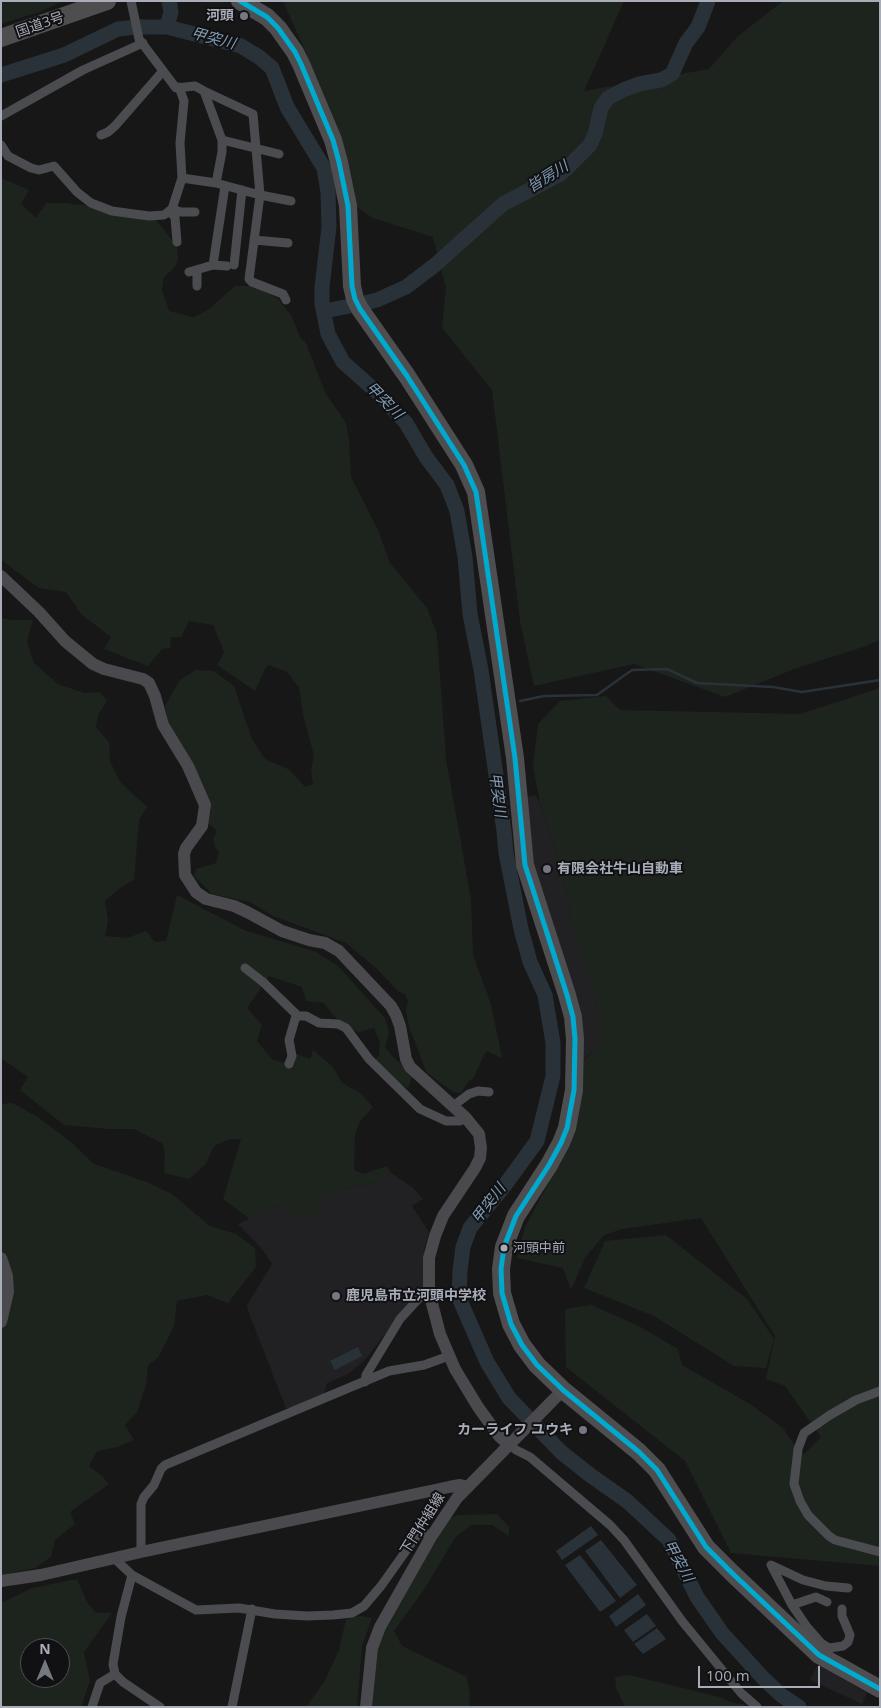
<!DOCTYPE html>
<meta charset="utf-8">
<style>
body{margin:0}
#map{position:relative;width:881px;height:1708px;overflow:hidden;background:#171717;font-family:"Open Sans",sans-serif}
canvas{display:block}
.frame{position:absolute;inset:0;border:2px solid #a8adb8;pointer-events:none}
.north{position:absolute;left:20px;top:1638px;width:50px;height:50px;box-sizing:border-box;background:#111113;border:1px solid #4d4f55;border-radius:50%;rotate:0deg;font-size:14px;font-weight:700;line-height:20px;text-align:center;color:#a8adb8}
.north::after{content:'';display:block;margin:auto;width:18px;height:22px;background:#757880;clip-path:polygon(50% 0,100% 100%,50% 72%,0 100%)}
.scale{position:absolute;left:698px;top:1666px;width:122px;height:22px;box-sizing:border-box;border:2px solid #a8adb8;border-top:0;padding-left:6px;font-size:15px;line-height:18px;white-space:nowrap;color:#a8adb8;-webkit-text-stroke:4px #111113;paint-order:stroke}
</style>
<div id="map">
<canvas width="881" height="1708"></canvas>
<div class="frame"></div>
<div class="north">N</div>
<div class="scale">100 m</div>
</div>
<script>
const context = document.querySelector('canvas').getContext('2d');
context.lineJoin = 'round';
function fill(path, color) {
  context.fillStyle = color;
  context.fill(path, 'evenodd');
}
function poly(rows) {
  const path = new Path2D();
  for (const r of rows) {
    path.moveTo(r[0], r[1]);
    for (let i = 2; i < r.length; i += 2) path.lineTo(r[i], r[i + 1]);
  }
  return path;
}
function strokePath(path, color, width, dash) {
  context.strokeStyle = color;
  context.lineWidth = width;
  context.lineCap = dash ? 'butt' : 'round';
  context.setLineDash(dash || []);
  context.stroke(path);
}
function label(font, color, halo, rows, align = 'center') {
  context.font = font + ' "Open Sans","Noto Sans JP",sans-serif';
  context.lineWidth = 4;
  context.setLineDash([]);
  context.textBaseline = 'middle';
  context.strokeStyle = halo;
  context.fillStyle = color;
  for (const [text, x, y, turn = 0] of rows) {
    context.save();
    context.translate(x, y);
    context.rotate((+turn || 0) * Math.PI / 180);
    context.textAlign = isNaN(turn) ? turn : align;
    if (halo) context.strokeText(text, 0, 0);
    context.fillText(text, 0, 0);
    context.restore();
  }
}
fill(poly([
 [535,795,540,803,559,862,569,902,570,921,599,1011,599,1044,582,1062,534,877,525,797],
 [391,1173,412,1187,423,1199,412,1206,429,1232,424,1249,423,1290,399,1316,364,1361,348,1374,327,1383,324,1395,290,1409,286,1408,248,1311,247,1305,272,1264,262,1249,238,1224,281,1204,319,1212,328,1197,357,1184,367,1186],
 [818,1664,867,1693,862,1704,810,1680]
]), '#212123');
fill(poly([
 [1,1,64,1,42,11,1,24],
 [283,1,624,1,584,91,709,69,737,37,783,1,880,1,880,640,863,647,797,668,725,697,634,664,534,686,520,621,492,390,442,328,446,288,433,237,373,218,351,203,308,57],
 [1,178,29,190,21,204,36,218,46,203,64,203,90,206,155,219,177,246,178,259,175,267,164,277,162,290,169,311,193,317,208,310,235,286,256,286,277,298,291,315,301,339,305,341,326,394,346,423,349,439,351,477,378,530,390,563,427,608,437,634,446,759,471,899,473,955,491,1004,502,1058,486,1051,474,1077,468,1082,461,1093,453,1092,427,1073,409,1027,406,1011,408,1000,405,994,398,991,376,968,346,943,273,916,250,902,212,894,194,876,196,869,216,863,219,853,215,847,213,838,217,831,208,823,211,811,210,804,168,723,165,706,170,697,180,680,196,670,214,671,234,686,252,739,265,759,290,770,305,787,313,784,311,770,314,755,304,719,299,688,287,672,269,665,265,669,255,691,217,665,224,652,213,625,189,621,181,637,171,637,170,648,162,649,148,666,104,649,111,637,81,614,66,592,39,588,1,560],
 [1,618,13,620,33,620,27,642,34,663,58,684,84,693,100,692,107,701,98,715,96,727,109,742,110,761,120,782,147,807,139,820,134,880,120,888,105,901,108,920,105,936,127,938,146,931,155,942,166,941,177,895,244,930,316,952,338,966,385,1018,389,1032,385,1047,392,1056,413,1074,408,1088,370,1066,379,1055,380,1043,374,1028,359,1032,346,1028,334,1016,324,1003,306,1001,302,987,269,976,247,1008,262,1025,257,1041,272,1059,283,1063,291,1052,310,1059,313,1050,333,1067,342,1083,359,1092,373,1107,360,1121,355,1135,354,1170,363,1174,387,1166,391,1173,367,1186,357,1184,328,1197,319,1212,301,1220,281,1204,250,1219,223,1199,241,1139,230,1139,214,1146,205,1165,189,1179,164,1173,165,1152,162,1143,134,1129,108,1129,64,1125,20,1090,28,1077,1,1058],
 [880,688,880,1566,731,1553,685,1461,566,1367,565,1309,591,1305,639,1326,678,1349,682,1365,750,1404,783,1428,793,1443,804,1454,821,1437,785,1386,766,1379,775,1336,701,1218,622,1229,604,1235,585,1258,571,1290,563,1268,517,1258,525,1227,565,1152,582,1063,599,1044,599,1011,570,921,569,902,559,862,540,803,533,767,538,724,560,701,606,696,620,710,800,714],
 [12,1103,36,1116,70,1141,94,1164,147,1182,172,1194,210,1226,236,1234,255,1248,256,1267,228,1303,207,1295,177,1301,174,1326,158,1358,148,1365,146,1385,137,1412,125,1425,134,1440,118,1447,97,1451,89,1466,101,1475,109,1484,70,1512,75,1524,55,1540,51,1557,35,1568,1,1575,1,1308,4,1297,1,1269,1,1104],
 [666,1235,747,1299,774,1339,766,1368,734,1366,654,1316,584,1288,605,1241],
 [497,1514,509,1527,509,1536,492,1525,471,1525,455,1538,425,1588,394,1631,402,1646,467,1677,470,1694,469,1707,372,1707,378,1648,387,1627,448,1520,458,1515],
 [77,1579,87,1602,96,1613,112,1613,84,1652,90,1681,81,1707,1,1707,1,1603,32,1588],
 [30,1648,60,1648,60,1678,30,1678],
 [361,1616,372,1618,362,1646,357,1707,306,1707,324,1682,339,1650,346,1619],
 [629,1675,720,1697,733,1703,743,1704,747,1707,625,1707,616,1688,615,1677]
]), '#1d241e');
fill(poly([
 [358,1347,362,1356,335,1370,330,1361],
 [591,1526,598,1535,562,1560,556,1551],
 [601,1540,637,1585,620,1598,585,1551],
 [580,1555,616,1601,600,1612,565,1565],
 [638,1594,646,1605,616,1627,609,1616],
 [647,1614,656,1626,633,1642,624,1630],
 [657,1628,666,1639,643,1654,634,1644]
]), '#2a3239');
strokePath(poly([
 [520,701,544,696,597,695,632,670,667,669,697,683,773,687,802,692,880,680]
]), '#2a3239', 2.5);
strokePath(poly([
 [167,27,171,12,169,1],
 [1,75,64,55,118,29,136,27,167,27,241,46,259,57,272,68,287,107,324,168,328,192,329,227,322,287,322,304,328,334,343,362,380,395,406,423,426,457,447,485,457,511,465,557,470,614,481,670,504,831,506,853,521,929,530,962,545,995,553,1043,553,1076,537,1141,505,1185,470,1228,463,1247,460,1271,459,1298,487,1362,509,1398,561,1452,590,1475,627,1501,669,1540,697,1597,722,1633,763,1678,781,1695,799,1707],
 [364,303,377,300,406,287,435,265,503,204,560,174,567,168,590,145,595,134,601,108,608,98,623,90,639,84,661,80,672,74,686,43,698,27,708,1],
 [324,311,350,306]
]), '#2a3239', 15);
strokePath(poly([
 [131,1,139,39,176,88,195,86,204,91,222,140,222,152,216,183,260,195,249,279,252,282,283,294,286,300],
 [179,87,184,101,180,143,182,178],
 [204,91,253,114,260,195,291,201],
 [1,116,83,70,143,43],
 [101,135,108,132,115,126,163,71],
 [222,140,279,154],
 [1,145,8,156,31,168,39,170,54,166,77,192,91,203,112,211,149,216,164,215,172,209,182,178,216,183],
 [225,186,213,265,227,266],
 [172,209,181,212,195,212],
 [169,211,175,217,177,242],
 [254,240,288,243],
 [234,265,242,190],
 [189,272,213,265],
 [197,286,197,270],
 [245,968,263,982,298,1016],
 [289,1064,292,1056,289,1040,296,1016,306,1016,319,1023,338,1024,346,1028,369,1059,420,1109,446,1121,460,1121,466,1118],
 [453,1106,469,1094,478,1091,489,1092],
 [365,1382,366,1375,400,1319,421,1296,429,1292],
 [880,1391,856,1400,830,1415,804,1433,798,1449,794,1484,800,1501,808,1515,829,1536,835,1540,880,1552],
 [508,1444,516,1450,530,1457,610,1525,624,1540,682,1621,741,1693,757,1707],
 [141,1552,141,1504,144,1497,154,1485,161,1469,165,1465,389,1371,424,1365,449,1356],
 [115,1559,132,1575,196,1610,239,1608,275,1614,307,1616,333,1615,352,1613,364,1606,381,1586,418,1534,422,1531,431,1537],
 [132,1575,121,1617,113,1664,115,1674,123,1682,160,1707],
 [792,1605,816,1597,827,1602],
 [829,1648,821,1643,807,1627,792,1605,771,1565,803,1580,826,1586,848,1588],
 [828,1652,829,1648,843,1646,848,1642,850,1635,842,1616,842,1609],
 [92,1707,100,1683,115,1674],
 [232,1707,252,1609]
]), '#4b4c50', 9);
strokePath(poly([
 [1,576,39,612,65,641,93,664,104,669,143,679,149,683,155,696,163,725,188,766,205,805,202,826,186,848,184,854,185,875,196,892,206,899,234,906,247,912,282,931,309,940,325,943,339,951,391,1006,396,1015,400,1026,406,1059,410,1067,466,1118,479,1134,481,1148,480,1158,475,1168,443,1216,435,1236,429,1258,429,1292,440,1334,455,1369,478,1407,499,1436,508,1444],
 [1,1258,7,1276,8,1292,1,1322],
 [1,1581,41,1575,141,1552,449,1487,460,1485,468,1487],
 [366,1707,372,1648,380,1627,431,1537,457,1498,563,1390]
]), '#4a4a4e', 12);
strokePath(poly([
 [240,1,267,17,278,28,295,52,301,64,333,140,339,162,348,206,352,286,355,299,360,309,407,376,464,465,476,492,515,758,525,865,567,995,573,1017,575,1039,574,1090,567,1128,561,1143,549,1165,516,1216,504,1247,501,1269,502,1293,511,1324,522,1345,537,1365,563,1390,639,1452,657,1470,706,1547,732,1573,819,1655,880,1689],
 [1,38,107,1]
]), '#4e4e51', 18);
strokePath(poly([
 [240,1,267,17,278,28,295,52,301,64,333,140,339,162,348,206,352,286,355,299,360,309,407,376,464,465,476,492,515,758,525,865,567,995,573,1017,575,1039,574,1090,567,1128,561,1143,549,1165,516,1216,504,1247,501,1269,502,1293,511,1324,522,1345,537,1365,563,1390,639,1452,657,1470,706,1547,732,1573,819,1655,880,1689]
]), '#00a9ce', 5);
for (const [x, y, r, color] of [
 [244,16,5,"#757880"],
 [547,869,5,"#757880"],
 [504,1248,4.5,"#a8adb8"],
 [336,1296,5,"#757880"],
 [583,1430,5,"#757880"]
]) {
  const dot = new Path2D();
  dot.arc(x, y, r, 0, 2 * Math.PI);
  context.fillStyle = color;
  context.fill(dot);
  strokePath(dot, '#111113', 2);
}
label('13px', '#a8adb8', '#111113', [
 ["河頭中前",513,1248]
], 'left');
label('bold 14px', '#a8adb8', '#111113', [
 ["河頭",234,16],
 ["有限会社牛山自動車",557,869,"left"],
 ["鹿児島市立河頭中学校",346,1296,"left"],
 ["カーライフ ユウキ",573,1430]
], 'right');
label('14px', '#a8adb8', '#111113', [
 ["国道3号",40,25,-19],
 ["下門仲組線",423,1524,-58]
]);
label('italic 15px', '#7f9bb3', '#111113', [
 ["甲突川",213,39,15],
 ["皆房川",548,177,-32],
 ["甲突川",384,401,45],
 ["甲突川",497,795,82],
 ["甲突川",489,1204,-53],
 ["甲突川",678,1561,61]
]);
</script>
